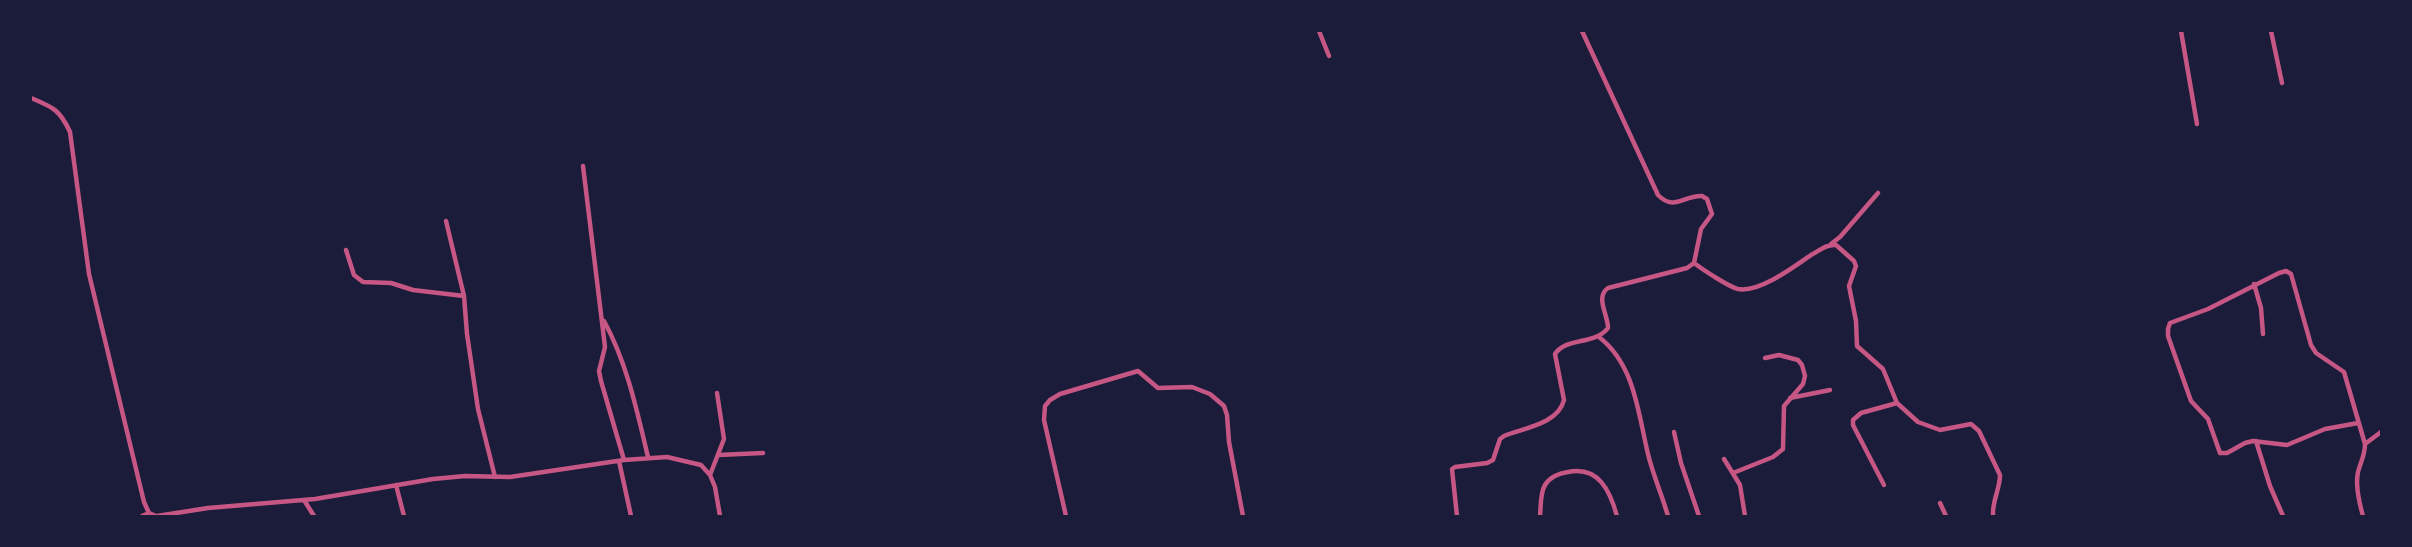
<!DOCTYPE html>
<style>
body{margin:0}
#map{position:relative;width:2412px;height:547px;overflow:hidden;background:#1b1b3a;font-family:Mulish,sans-serif}
canvas{display:block}
.frame{position:absolute;inset:0;border:32px solid #1b1b3a;pointer-events:none}
</style>
<div id="map">
<canvas width="2412" height="547"></canvas>
<div class="frame"></div>
</div>
<script>
const c = document.querySelector('canvas').getContext('2d');
c.lineJoin = 'round';
function trace(path, color, width, dash) {
  c.strokeStyle = color;
  c.lineWidth = width;
  c.lineCap = dash ? 'butt' : 'round';
  c.setLineDash(dash || []);
  c.stroke(path);
}
trace(new Path2D(`
 M1319,31L1329,56
 M2181,31L2197,124
 M2271,31L2282,83
 M31,98C53,107 60,110 70,132L89,274L144,502L149,513L156,516
 M583,166L605,347L599,371L601,381L624,460
 M446,221L464,296L467,334L478,409L495,477
 M1831,244L1840,237L1878,193
 M346,250L354,275L363,282L391,283L413,290L464,296
 M1694,263C1702,269 1729,287 1738,289C1759,293 1794,267 1811,255C1819,251 1826,244 1836,245L1854,261L1856,266L1849,286L1856,321L1857,346L1883,369L1897,403L1918,422L1940,430L1971,424L1979,431L2000,475C2000,489 1992,501 1993,516
 M2254,284L2261,308L2263,334
 M604,321C627,363 637,411 648,457
 M1599,337C1635,365 1638,413 1648,454C1653,475 1662,495 1668,516
 M1790,398L1830,390
 M2358,423L2325,429L2287,445L2253,441L2245,443L2227,453H2220L2208,419L2191,401L2168,336V329L2170,323L2208,309L2279,273L2286,271L2291,274L2311,345L2316,353L2344,372L2365,444C2365,455 2361,461 2358,472C2355,486 2359,502 2363,516
 M1674,432L1681,463L1699,516
 M2256,441L2270,486L2283,516
 M2365,444L2381,432
 M718,455L763,453
 M1724,459L1740,485L1745,516
 M619,461L631,516
 M1733,473L1773,457L1783,449L1784,406L1803,384L1805,376L1802,365L1798,360L1779,355L1765,358
 M710,475L724,439L717,393
 M396,485L404,516
 M1884,485L1853,425V420L1861,413L1897,403
 M304,500L314,516
 M1940,503L1946,516
 M142,516L149,513
 M157,516L208,508L315,499L433,479L465,476L510,477L624,460L667,457L701,465L710,475L715,487L720,516
 M1066,516L1044,420L1045,406L1050,400L1060,394L1138,371L1158,388L1192,387L1210,394L1224,406L1227,415L1229,442L1243,516
 M1457,516L1452,469L1455,467L1487,463L1493,460L1500,439L1504,436C1524,428 1558,424 1564,400L1555,354C1566,337 1595,345 1608,328C1608,315 1595,297 1608,288L1687,268L1694,263L1701,229L1712,214L1707,199L1702,196C1683,195 1675,212 1658,195L1582,31
 M1540,516C1541,506 1540,493 1545,485C1550,477 1560,473 1568,472C1599,466 1610,491 1617,516`), '#c65784', 4.5);
</script>
